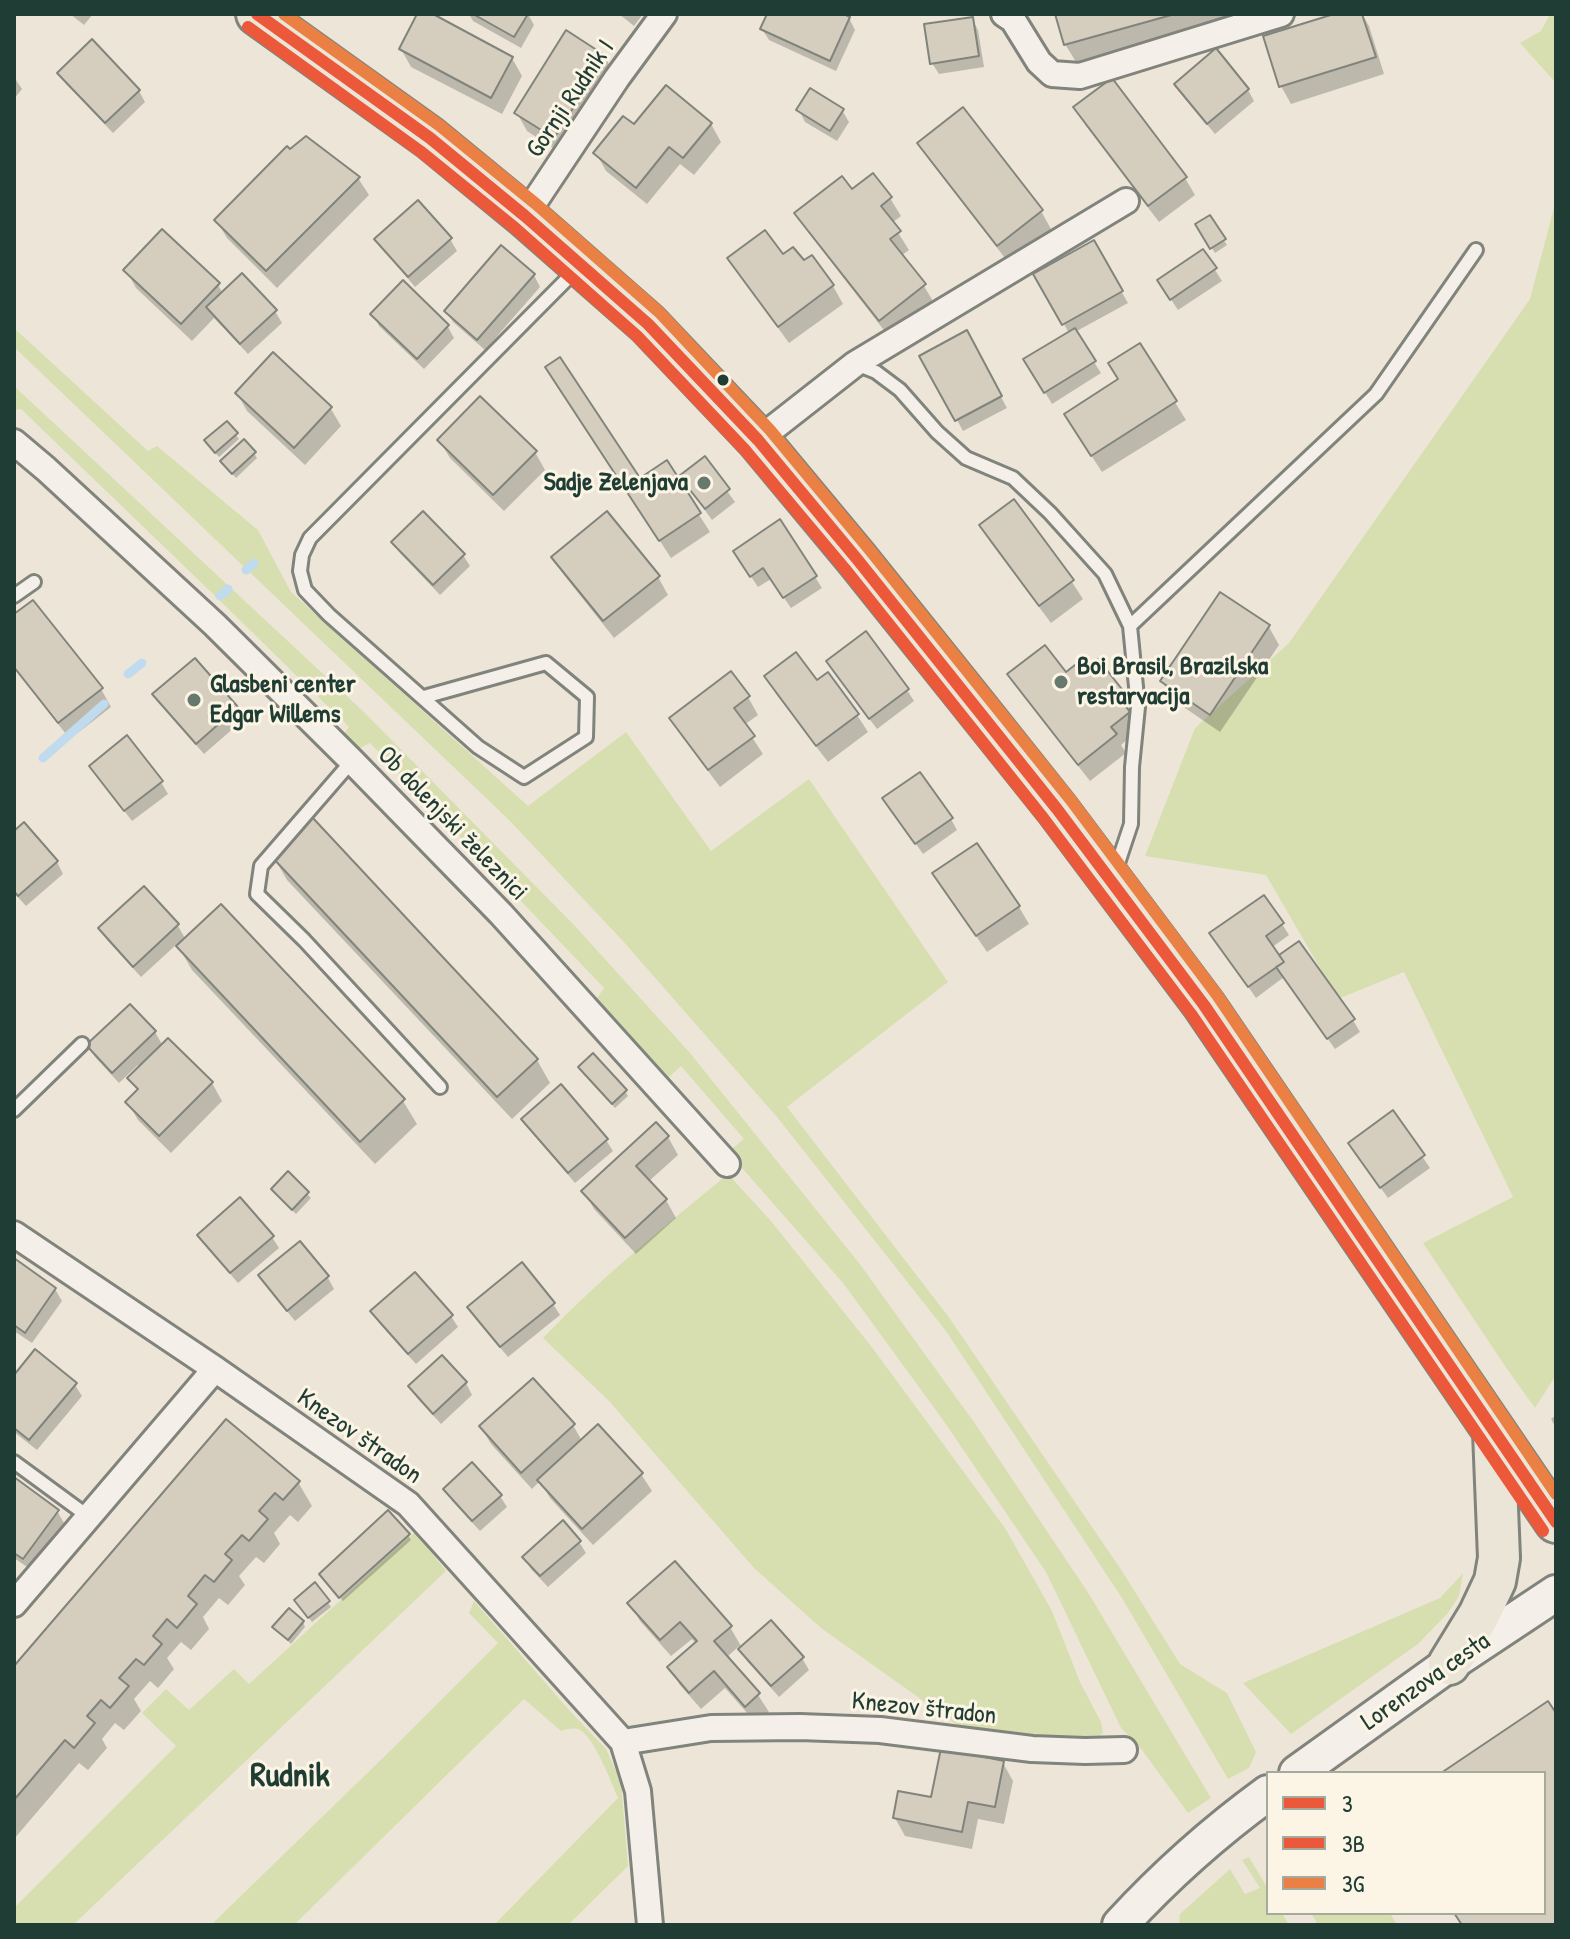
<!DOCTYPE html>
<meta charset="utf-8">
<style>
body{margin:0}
#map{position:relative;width:1570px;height:1939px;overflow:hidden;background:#ede6d8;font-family:"Patrick Hand",sans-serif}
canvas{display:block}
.frame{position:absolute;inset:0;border:16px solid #1f3d34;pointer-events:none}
.legend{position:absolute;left:1266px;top:1771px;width:280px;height:144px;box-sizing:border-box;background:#fcf5e5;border:2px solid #a4ab9e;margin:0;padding:10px 14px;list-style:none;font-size:24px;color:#1f3d34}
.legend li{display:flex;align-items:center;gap:16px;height:40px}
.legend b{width:40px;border:2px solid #a4ab9e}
</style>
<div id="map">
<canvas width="1570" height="1939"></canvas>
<div class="frame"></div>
<ul class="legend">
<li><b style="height:10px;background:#ec593a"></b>3</li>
<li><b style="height:10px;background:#ec593a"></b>3B</li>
<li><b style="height:10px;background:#ea8044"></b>3G</li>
</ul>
</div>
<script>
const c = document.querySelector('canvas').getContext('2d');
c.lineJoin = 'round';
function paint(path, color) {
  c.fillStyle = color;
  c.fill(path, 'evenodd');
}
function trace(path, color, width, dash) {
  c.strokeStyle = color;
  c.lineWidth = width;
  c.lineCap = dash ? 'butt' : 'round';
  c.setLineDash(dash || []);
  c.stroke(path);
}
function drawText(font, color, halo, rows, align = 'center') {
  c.font = font + ' "Patrick Hand",sans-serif';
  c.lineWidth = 6;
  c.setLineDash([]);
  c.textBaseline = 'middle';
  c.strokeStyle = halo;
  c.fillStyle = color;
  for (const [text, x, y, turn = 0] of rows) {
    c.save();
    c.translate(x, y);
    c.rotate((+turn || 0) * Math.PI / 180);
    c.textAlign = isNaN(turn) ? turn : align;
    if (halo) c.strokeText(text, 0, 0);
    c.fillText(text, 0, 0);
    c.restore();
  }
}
paint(new Path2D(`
 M1550,14H1556V83L1520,43L1541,31Z
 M1556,200V1375L1535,1408L1507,1369L1423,1243L1513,1197L1404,972L1338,999L1266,875L1145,856L1195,728L1289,643L1530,299Z
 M14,328L148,451L157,446L258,530L291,592L528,806L626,732L711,851L809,779L948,982L787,1107L948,1316L1122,1571L1180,1664L1227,1693L1256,1752L1249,1768L1228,1779L1122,1598L946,1331L777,1117L622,940L509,820L14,347Z
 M14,386L364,712L574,925L690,1053L859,1263L976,1425L1089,1594L1211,1798L1188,1813L1139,1746L1121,1728L1046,1572L943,1420L843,1283L728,1152L744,1139L681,1066L667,1079L595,1001L604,988L370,743L356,750L343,735L349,727L211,592L21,409L14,410Z
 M728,1174L771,1221L871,1346L1005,1528L1052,1611L1080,1682L1101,1722L1103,1732L1098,1739H1045L967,1732L821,1628L754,1568L609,1401L543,1338C600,1278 664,1227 728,1174Z
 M415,1532L446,1571L73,1925H14V1908L176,1746L142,1713L166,1689L189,1710L234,1669L249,1684Z
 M1463,1573L1459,1596L1448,1613L1418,1644L1291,1734L1243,1683L1440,1598Z
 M474,1601L569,1710L606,1749L621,1782L628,1866L568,1925H494L618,1798C611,1782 595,1739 580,1730C574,1727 567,1729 561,1731L524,1699L294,1925H211L391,1750L498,1643L469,1613Z
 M1249,1857L1268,1889V1913H1282L1289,1925H1179L1180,1914L1230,1869L1245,1894L1260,1888L1242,1860Z
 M1311,1913H1390L1397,1925H1318Z`), '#d7dfb0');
paint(new Path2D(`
 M70,14H93L84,25Z
 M419,14H428L512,58L522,76L502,114L411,67L401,49Z
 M469,14H528L534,25L521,48L473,21Z
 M619,14H643L634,26Z
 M769,14H840L849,18L855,30L836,71L769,40L762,29Z
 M1057,14H1249L1076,62L1065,44Z
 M1341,14H1362L1369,26L1384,74L1291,104L1281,86Z
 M972,19L978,30L984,67L939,74L932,63Z
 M605,57L615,75L564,155L527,131L517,113Z
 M59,73L139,91L145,102L113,133L66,84Z
 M14,77L22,89L14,99Z
 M1176,84L1248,90L1254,101L1215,134L1183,96Z
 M1075,108L1185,178L1195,195L1159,222L1086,126Z
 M799,110H842L849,122L837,141L805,122Z
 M963,110L1041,211L1051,229L1008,262L930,161L920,143Z
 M711,124L721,142L694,175L680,164L647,204L606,171L596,153L634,127Z
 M358,178L369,195L277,288L227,238L216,220Z
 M852,192L890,198L901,216L892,223L909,250L901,256L924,286L934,303L890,338L807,231L797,213Z
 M1209,218L1227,245L1215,253L1197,225Z
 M377,239H450L457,251L415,287L384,250Z
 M1093,242L1128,303L1075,332L1101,373L1052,404L1026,360L1069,333L1036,275Z
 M1203,251L1222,281L1178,310L1166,292Z
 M783,257L803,263L833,286L843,304L789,343L740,276L730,259Z
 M126,270L218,285L223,294L275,311L282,323L248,354L214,318L192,341L136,288Z
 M534,275L540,287L485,350L453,322L446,311Z
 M403,283L448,327L454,338L424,369L379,326L373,314Z
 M966,333L1007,408L963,431L922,356Z
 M1140,346L1186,420L1102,472L1076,432L1120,380Z
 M273,355L331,409L341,426L305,465L247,411L237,393Z
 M558,385L639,481L666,463L710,532L671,558Z
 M227,423L239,439L219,457L209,446Z
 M439,440L535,452L545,470L504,511L450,458Z
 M254,453L257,458L236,478L222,462Z
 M704,459L735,502L712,520L681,477Z
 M1013,502L1072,582L1083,599L1051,623L991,543L981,526Z
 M780,522L822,588L791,608L771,579L758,587L742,563Z
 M393,542L463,555L470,566L440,595L400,553Z
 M553,558L658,577L668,595L614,638L564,575Z
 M14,617L101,689L111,707L70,739L14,669Z
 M1269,627L1279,645L1220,732L1172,699L1162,681Z
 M835,673L907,690L914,701L877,729Z
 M1010,675H1065L1128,699L1138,717V731L1121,745L1126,753L1090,781L1020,692Z
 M766,676L817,683L857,715L868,732L828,762L776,694Z
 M155,695L236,708L243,720L204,754L162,706Z
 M748,697L758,715L744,725L763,754L720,787L682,736L672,718Z
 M98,777L161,782L168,794L132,821Z
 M892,810L951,819L957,830L923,854Z
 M24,825L57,862L63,874L26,906L14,893V833Z
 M273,856L537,1060L550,1083L512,1119L287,880Z
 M144,888L178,926L186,940L403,1101L417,1124L375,1164L192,970L177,944L141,977L107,940L100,928Z
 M945,891L1019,907L1029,924L987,952Z
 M1282,924L1289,935L1271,948L1278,957L1353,1020L1360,1032L1335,1049L1284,977L1256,998L1219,945Z
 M155,1032L163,1046L168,1041L212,1083L222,1101L171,1153L138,1120L128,1103L138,1092L130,1079L141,1068L138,1065L119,1083L95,1057L88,1046Z
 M583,1072L625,1091L628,1096L615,1108Z
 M1393,1113L1430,1168L1388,1198L1357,1155Z
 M523,1119L606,1140L613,1151L575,1183L530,1130Z
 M668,1137L678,1155L648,1182L666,1200L676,1218L636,1254L594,1209L584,1191Z
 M288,1174L311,1198L296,1214L276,1194Z
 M200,1235L272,1237L279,1248L238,1283L206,1246Z
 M300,1243L328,1278L334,1289L295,1321L267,1287L260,1276Z
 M14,1260L55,1289L62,1301L32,1343L14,1331Z
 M553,1304L560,1315L508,1357L476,1319L470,1307Z
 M373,1312L451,1316L458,1327L416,1364L379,1323Z
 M442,1358L466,1383L472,1395L441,1424L417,1398L410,1387Z
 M14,1378L75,1385L82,1396L37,1450L14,1432Z
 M1556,1415V1428L1551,1419Z
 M226,1421L298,1482L312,1506L298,1522L290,1515L274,1533L280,1544L264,1563L256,1557L239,1576L245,1585L228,1605L219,1598L203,1617L209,1629L191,1650L181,1642L167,1658L174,1669L158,1688L150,1681L134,1699L141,1711L124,1730L115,1723L102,1739L107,1748L88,1770L79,1763L14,1839V1669Z
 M573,1425L582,1441L641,1474L652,1491L593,1545L550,1498L540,1481L532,1489L491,1444L481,1427Z
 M14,1479L57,1511L64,1523L30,1569L14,1558Z
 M446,1489L500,1496L507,1507L480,1531L452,1501Z
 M408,1535L411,1540L343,1601L324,1579Z
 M579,1542L586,1553L548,1587L531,1569L524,1557Z
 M315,1585L331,1607L312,1622L299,1605Z
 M630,1603L730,1627L742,1648L802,1658L809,1670L779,1697L747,1661L739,1646L726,1658L758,1695L769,1712L756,1723L725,1688L701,1709L680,1685L670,1668L696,1644L692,1639L671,1656L640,1621Z
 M303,1622L305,1627L291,1644L278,1632L275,1627Z
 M1003,1763L1013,1781L1004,1824L978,1819L972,1849L905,1836L895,1818Z`), '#0003');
trace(new Path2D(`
 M246,570L254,563
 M220,596L228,589
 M128,674L142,663
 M43,758L104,704`), '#c0daee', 9);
const building = new Path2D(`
 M417,14H433L513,57L491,98L399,49Z
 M473,14H528L514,37Z
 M767,14H844L850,17L830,61L760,29Z
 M1055,14H1175L1064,45Z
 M1334,14H1362L1376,57L1279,87L1263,36Z
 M973,17L979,56L930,64L924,24Z
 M566,30L606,56L554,138L514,113Z
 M92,39L140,90L105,123L57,73Z
 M1216,48L1249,89L1207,124L1174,84Z
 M1112,78L1187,177L1148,206L1073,107Z
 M666,85L712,123L683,158L669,147L636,188L593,153L623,116L634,124Z
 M810,88L844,109L830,131L796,110Z
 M963,107L1043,210L997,246L917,143Z
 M306,136L360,177L266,271L214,220L287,146L290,149Z
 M873,173L892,197L881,206L901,231L890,239L926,284L879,321L794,213L842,176L852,189Z
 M418,200L452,238L408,277L374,239Z
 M1210,215L1226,239L1210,249L1195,224Z
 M162,229L220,283L181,324L123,270Z
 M765,230L783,254L793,247L804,260L812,255L834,285L778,327L727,258Z
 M1094,240L1123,291L1062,325L1033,274Z
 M501,245L535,274L477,340L444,311Z
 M1203,249L1217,268L1170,300L1157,280Z
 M242,273L277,310L240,344L206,307Z
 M403,280L449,325L417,359L370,314Z
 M1075,328L1096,361L1044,393L1023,359Z
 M967,330L1002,396L955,421L919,356Z
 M1140,343L1177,401L1091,456L1064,414L1118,379L1108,363Z
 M273,352L332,407L294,448L235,393Z
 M560,357L640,478L667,460L701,513L659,541L545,367Z
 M480,396L537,451L493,495L437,440Z
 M227,421L238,433L215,453L204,440Z
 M244,439L256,452L232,474L220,461Z
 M705,456L730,489L705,509L679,476Z
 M1014,499L1074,580L1039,606L979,525Z
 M423,511L465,554L433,585L391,542Z
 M607,511L660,576L603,621L551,557Z
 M780,519L817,576L783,598L763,568L750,577L733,551Z
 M1220,592L1270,625L1210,715L1160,681Z
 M33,600L103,688L58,723L14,667V614Z
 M866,631L909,689L869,719L826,661Z
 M1045,645L1066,672L1084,658L1090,665L1098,659L1129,698L1123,703L1130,712L1111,727L1117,734L1078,765L1007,674Z
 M796,652L817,680L828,672L859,714L816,746L764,676Z
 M195,658L238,707L196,744L152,694Z
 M731,671L750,696L734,708L755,736L708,770L669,718Z
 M127,735L163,781L124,811L89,766Z
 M920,772L953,818L915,844L882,798Z
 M312,817L538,1059L497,1097L271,856Z
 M24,822L58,861L18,896L14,891V831Z
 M977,843L1020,906L976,936L932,873Z
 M144,886L179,924L133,967L98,928Z
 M1264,895L1284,923L1266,936L1284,962L1248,987L1209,933Z
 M221,904L405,1099L360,1142L176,946Z
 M1299,941L1355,1019L1327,1039L1276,967L1284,962L1279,955Z
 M130,1004L156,1031L112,1073L86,1045Z
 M168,1038L213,1082L159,1136L125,1102L138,1089L127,1078Z
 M593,1053L627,1090L612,1104L578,1067Z
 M561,1084L608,1139L568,1173L521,1119Z
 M1393,1110L1425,1155L1380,1188L1348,1143Z
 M656,1122L669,1136L636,1166L667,1199L625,1238L581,1191Z
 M288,1171L309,1192L292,1210L271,1189Z
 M240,1197L274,1236L230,1273L197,1235Z
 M300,1241L329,1276L287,1311L258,1275Z
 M14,1258L56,1288L25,1333L14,1325Z
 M522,1262L555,1303L500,1347L467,1307Z
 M415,1272L453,1315L408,1354L370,1311Z
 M35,1349L77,1383L29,1440L14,1428V1375Z
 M442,1355L467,1382L433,1414L408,1386Z
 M533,1378L575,1424L521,1473L479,1426Z
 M226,1419L300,1481L283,1500L275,1493L259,1511L268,1519L249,1541L242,1535L225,1554L232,1560L214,1582L205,1575L188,1596L197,1604L177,1628L167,1619L153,1636L162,1644L144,1665L136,1659L119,1678L129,1686L110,1708L101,1700L87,1716L95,1723L74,1748L65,1740L14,1800V1666Z
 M598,1424L643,1473L582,1529L537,1480Z
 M472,1462L502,1495L472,1521L443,1489Z
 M14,1477L59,1510L23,1559L14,1553Z
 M388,1510L410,1534L339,1598L319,1574Z
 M563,1520L581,1541L540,1576L522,1557Z
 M675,1561L732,1626L714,1641L760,1693L745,1707L714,1671L689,1693L667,1667L697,1641L680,1622L660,1640L627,1603Z
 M315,1582L330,1601L308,1618L294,1600Z
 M289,1608L304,1621L288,1640L272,1627Z
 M771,1620L804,1657L771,1686L738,1649Z
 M1548,1701L1556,1713V1925H1462L1454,1913H1544V1773H1441Z
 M941,1748L1004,1761L995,1807L968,1802L962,1832L893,1818L898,1791L931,1797Z`);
paint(building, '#d5cebf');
trace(building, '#81847c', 2);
const lane = new Path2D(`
 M856,364L876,372L900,390L937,432L966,458L1013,478L1050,513L1105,574L1130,626L1138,707L1132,767L1131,824L1115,872
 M14,596L34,582
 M1130,626L1376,394L1476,250
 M424,697L546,663L587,697L586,737L524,777L478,747L329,615L305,590L300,571L302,555L310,538L577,269
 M352,761L261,866L257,894L304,940L440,1087
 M14,1110L82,1044
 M14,1462L89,1517`);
const street = new Path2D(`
 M1004,14L1013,20L1039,62L1052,74L1080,76L1281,14
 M525,216L617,78L664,14
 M758,440L855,364L1126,201
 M14,442L46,469L215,625L352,761L501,914L727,1164
 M14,1234L215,1369L408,1504L623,1742L711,1728L800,1727L880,1730L1032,1749L1085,1751L1124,1750
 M14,1604L215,1369
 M623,1742L638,1791L650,1925`);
const secondary = new Path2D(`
 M1297,1773L1449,1664L1556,1593
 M1120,1925C1166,1875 1213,1833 1268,1793`);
const primary = new Path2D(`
 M257,14L430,138L525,216L648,324L758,440L857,559L974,705L1057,809L1204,1005L1556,1522
 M1449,1664L1479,1615L1495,1581L1499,1558L1494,1432`);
trace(lane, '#81847c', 18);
trace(street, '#81847c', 30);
trace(secondary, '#81847c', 40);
trace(primary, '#81847c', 46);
trace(lane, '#f4f0e9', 12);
trace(street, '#f4f0e9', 24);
trace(secondary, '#f4f0e9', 34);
trace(primary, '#eae5d7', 40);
trace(new Path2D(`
 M257,14L430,138L525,216L648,324L758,440L857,559L1057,809L1204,1005L1556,1522`), '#ec593a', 12);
trace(new Path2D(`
 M248,27L420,151L515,228L637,336L746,451L845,569L1044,819L1191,1014L1543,1531`), '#ec593a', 12);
trace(new Path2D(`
 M284,14L439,125L536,204L659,312L770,430L869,549L1070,799L1217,995L1556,1494`), '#ea8044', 12);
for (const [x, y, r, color] of [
 [723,380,7,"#1f3d34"],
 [704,483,8,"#67786d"],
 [1061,682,8,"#67786d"],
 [194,700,8,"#67786d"]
]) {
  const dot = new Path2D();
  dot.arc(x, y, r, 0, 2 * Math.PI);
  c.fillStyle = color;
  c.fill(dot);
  trace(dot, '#fcf5e5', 3);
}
drawText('26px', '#1f3d34', '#fcf5e5', [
 ["Gornji Rudnik I",571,99,-56],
 ["Ob dolenjski železnici",452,824,46],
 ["Knezov štradon",359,1437,35],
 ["Lorenzova cesta",1426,1682,-35],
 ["Knezov štradon",924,1709,6]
]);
drawText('bold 26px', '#1f3d34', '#fcf5e5', [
 ["Sadje Zelenjava",688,483,"right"],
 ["Boi Brasil, Brazilska",1077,667],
 ["restarvacija",1077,697],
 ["Glasbeni center",210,685],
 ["Edgar Willems",210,715]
], 'left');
drawText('bold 34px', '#1f3d34', '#fcf5e5', [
 ["Rudnik",290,1777]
]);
</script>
